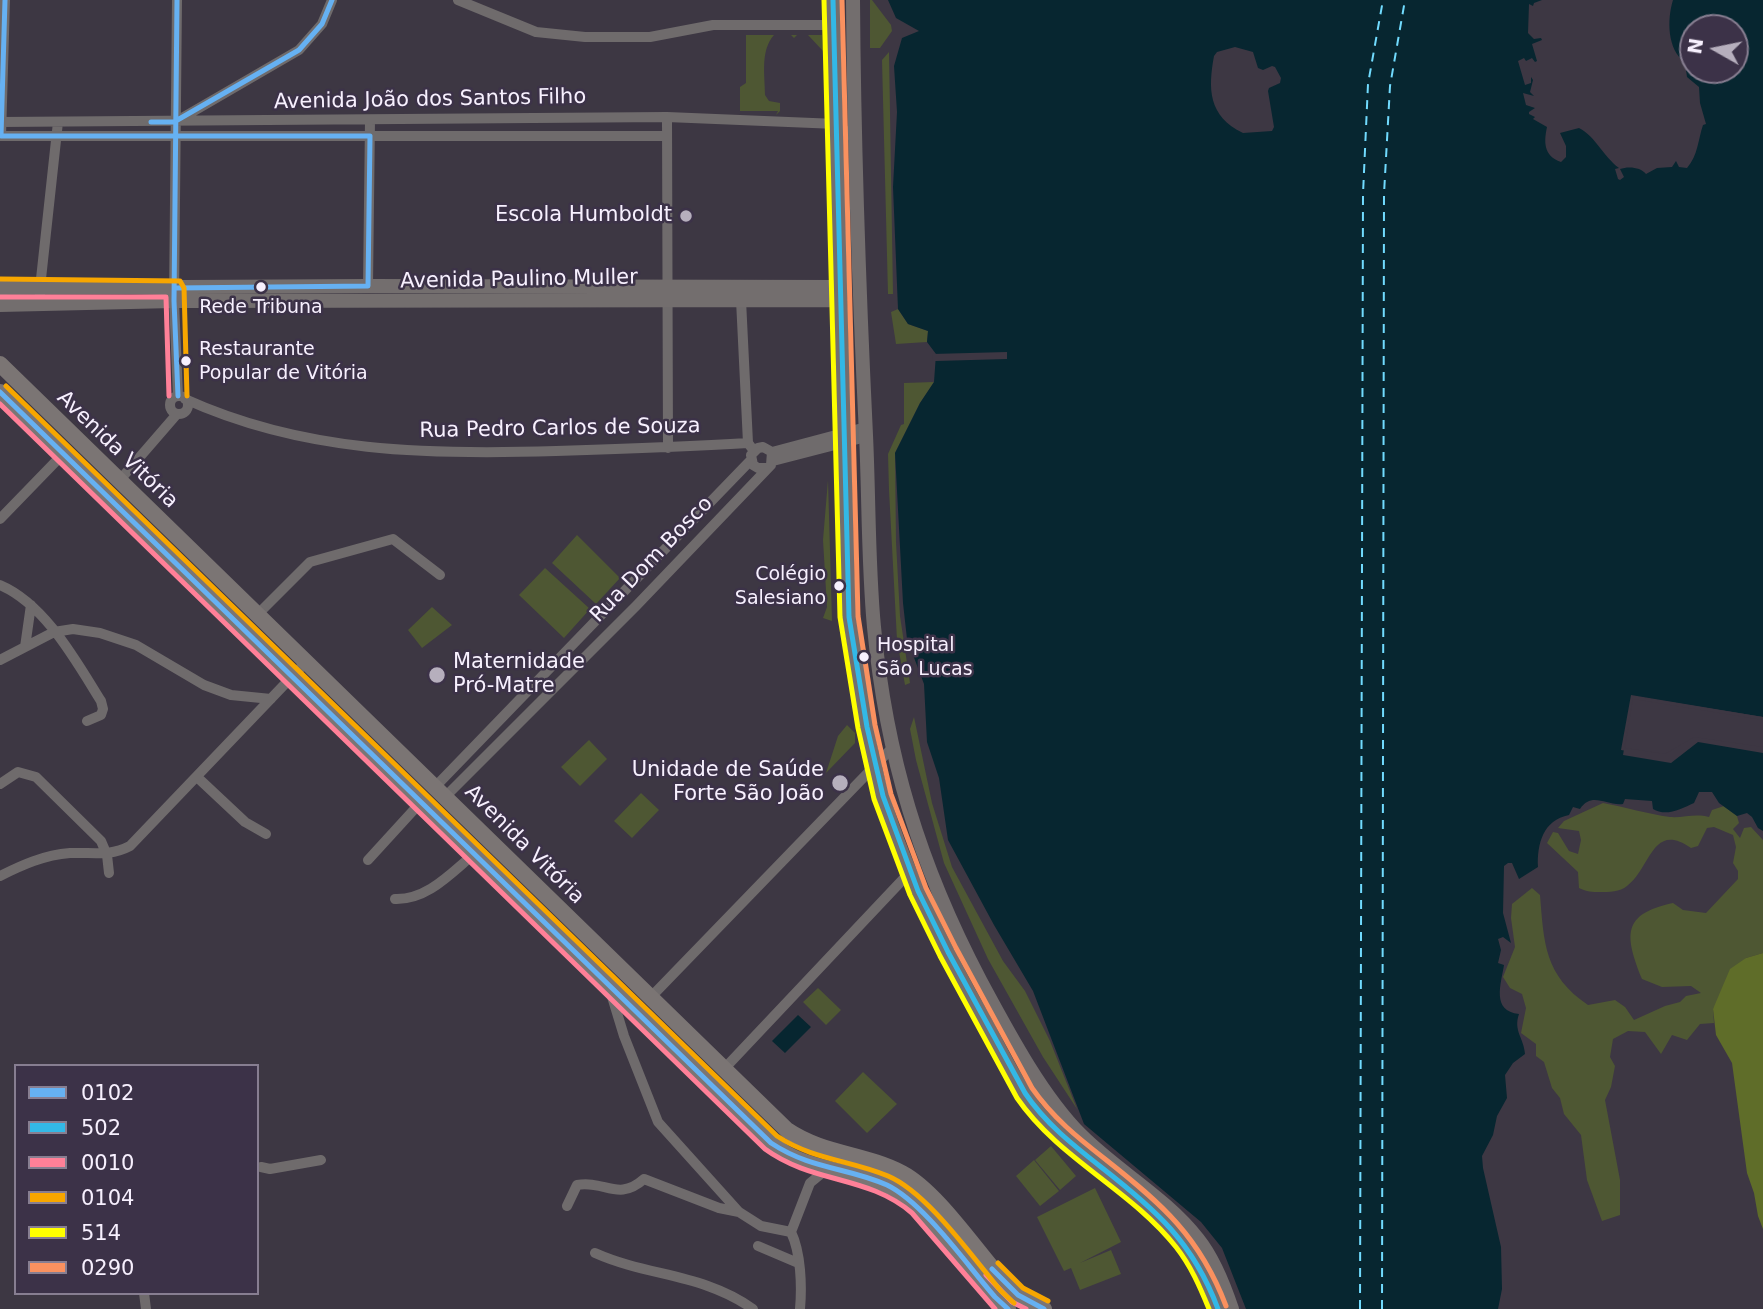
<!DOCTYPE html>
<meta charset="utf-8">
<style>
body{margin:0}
#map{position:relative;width:1763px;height:1309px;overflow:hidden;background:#3d3743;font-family:"DejaVu Sans",sans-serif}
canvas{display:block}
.legend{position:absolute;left:14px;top:1064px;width:245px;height:231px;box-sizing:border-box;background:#3c3248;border:2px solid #877e91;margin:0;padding:9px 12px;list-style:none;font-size:21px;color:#f7f0fe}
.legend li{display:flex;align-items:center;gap:14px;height:35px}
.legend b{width:35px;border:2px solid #877e91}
.north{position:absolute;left:1679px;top:14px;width:70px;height:70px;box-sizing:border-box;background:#3c3248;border:2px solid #877e91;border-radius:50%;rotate:279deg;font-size:19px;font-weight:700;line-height:28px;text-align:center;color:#f7f0fe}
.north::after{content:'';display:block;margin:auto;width:24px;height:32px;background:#b6afbd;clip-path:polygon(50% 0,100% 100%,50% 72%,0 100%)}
</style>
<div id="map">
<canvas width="1763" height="1309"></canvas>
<ul class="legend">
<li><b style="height:9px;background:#66b1f2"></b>0102</li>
<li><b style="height:9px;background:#33b8e6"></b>502</li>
<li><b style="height:9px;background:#ff8098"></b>0010</li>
<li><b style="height:9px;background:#f7a600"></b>0104</li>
<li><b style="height:9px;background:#ff0"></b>514</li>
<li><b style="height:9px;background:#fa915f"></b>0290</li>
</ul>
<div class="north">N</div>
</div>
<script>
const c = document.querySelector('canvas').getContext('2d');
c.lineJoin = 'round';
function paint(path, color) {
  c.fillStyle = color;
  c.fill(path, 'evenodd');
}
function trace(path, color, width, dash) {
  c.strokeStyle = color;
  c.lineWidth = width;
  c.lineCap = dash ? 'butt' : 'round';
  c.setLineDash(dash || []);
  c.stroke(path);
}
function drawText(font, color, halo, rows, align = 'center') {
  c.font = font + ' "DejaVu Sans",sans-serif';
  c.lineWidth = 5;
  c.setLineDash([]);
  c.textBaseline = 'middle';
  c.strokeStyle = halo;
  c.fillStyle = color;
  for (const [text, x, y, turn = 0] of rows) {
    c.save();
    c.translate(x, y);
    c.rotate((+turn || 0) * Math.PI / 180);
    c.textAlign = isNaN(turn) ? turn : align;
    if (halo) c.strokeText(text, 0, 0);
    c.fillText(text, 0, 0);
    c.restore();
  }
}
paint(new Path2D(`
 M870,0H872L891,25L892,31L880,48H870Z
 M746,35H822L823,47L827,43L823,51L808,35H797L794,38L791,35H774C760,51 765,75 765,95L769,101L780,103V111L776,115L778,111H740V87L746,83Z
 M889,52L893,294H888L882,60Z
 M898,309L908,324L928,331L927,342L896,344L891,312Z
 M934,382L920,403L895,453L896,542L900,616L910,683L905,685L897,640L889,490L888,454L901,425L904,424V383Z
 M828,480L832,621L823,618L827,607L823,540Z
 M577,535L620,578L596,604L552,563Z
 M545,568L590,609L564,638L519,595Z
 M432,607L452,625L422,648L408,630Z
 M914,717L932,803L952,867L1003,961L1025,991L1050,1041L1077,1109L1043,1057L988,959L944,863L916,760L910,729Z
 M847,725L855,733V743L826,773L838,736Z
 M589,740L607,759L580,786L561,767Z
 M641,793L659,810L632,838L614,821Z
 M1603,803C1626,807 1647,814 1670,817C1684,818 1695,813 1709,817L1712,810L1724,806L1737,816L1739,823L1733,829L1740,838L1744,828L1751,827L1763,840V953L1746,958L1713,1009L1714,1023L1700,1024L1687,1040L1672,1035L1661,1054L1645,1032L1628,1031L1613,1039L1610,1057L1615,1066L1611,1087L1605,1100L1620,1180V1215L1602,1221L1587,1180L1581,1135L1564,1114L1560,1098L1552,1088L1544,1062L1536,1056V1044L1521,1033L1526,1008L1522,994L1510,988L1503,977L1515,947L1511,918L1512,904L1532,888L1540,895C1544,943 1544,975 1588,1005L1615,1000L1625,1007L1634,1020L1665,1006L1680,1002L1686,996L1701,993L1691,986L1662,987L1642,979C1625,936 1621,914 1673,903L1683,910L1706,913L1738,879V871L1733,863L1736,847L1733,835L1714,827L1707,828L1698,846L1691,848C1652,821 1651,868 1627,886C1620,892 1609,892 1600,892C1592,892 1587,892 1579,888L1578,872L1547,843L1553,832L1558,833L1569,851L1578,854L1581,840L1579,831L1558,828L1564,821Z
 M818,988L841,1010L826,1025L803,1002Z
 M863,1072L897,1104L867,1133L835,1101Z
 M1051,1146L1076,1176L1060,1190L1035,1160Z
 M1034,1160L1059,1191L1040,1206L1016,1176Z
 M1095,1188L1121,1242L1080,1263L1111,1250L1121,1274L1080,1290L1071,1268L1064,1271L1037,1217Z`), '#4e5733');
paint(new Path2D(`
 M1763,953V1229L1758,1216L1754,1193L1747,1173L1732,1063L1716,1035L1713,1009L1730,969L1746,958Z`), '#5f6d29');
paint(new Path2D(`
 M888,0H1542L1534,3L1533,6L1529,4L1528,33L1534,39L1541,38L1542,40L1532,44L1537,61L1535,62L1532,58L1526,61L1524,58L1518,61L1525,85L1531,83V77L1533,80L1530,92L1534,96L1523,93L1526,105L1535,108L1529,112V114L1535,117L1533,119L1547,127C1544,141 1543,156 1561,162L1566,157V146L1560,133L1579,128C1596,137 1603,156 1619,168L1615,169L1618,179L1620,180L1624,177L1620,169C1628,166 1641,167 1646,174L1657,168L1672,167L1676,161L1679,167L1687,168C1698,155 1698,140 1703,125L1706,124L1700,103L1699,87L1687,77L1685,62C1667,50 1667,19 1673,0H1763V717L1631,695L1621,750L1666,758L1693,740L1763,751V831L1758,828L1752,817L1747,813L1737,816L1719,803L1712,792H1699L1694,803C1681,809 1666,817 1653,809L1652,801L1625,799L1623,804C1606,806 1592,791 1580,809L1573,807L1569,815C1543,820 1537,844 1538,867L1519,879L1512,863H1508L1504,866L1503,913L1511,943L1503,937L1498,939L1501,950L1498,963L1504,965C1501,984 1491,1011 1519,1014C1513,1031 1524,1038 1525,1054L1513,1063L1505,1075L1507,1098L1497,1116L1493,1135L1482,1156L1483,1168L1501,1247L1502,1289L1498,1309H1246L1222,1248L1201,1222L1084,1124L1033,991L994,925L948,840L939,778L927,742L924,684L907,639L903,603L895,453L920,403L934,382L936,354L927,342L928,331L908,324L898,309L893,187L897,112L894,66L902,38L919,31L896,18ZM1693,28H1735V70H1693L1691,53H1693ZM1235,47L1253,52L1258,68L1263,70L1272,66L1275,67L1281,78L1280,83L1269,88L1268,91L1274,127L1272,131L1243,133C1208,116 1208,89 1214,56L1217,52Z
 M798,1015L811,1027L785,1053L772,1041Z`), '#072630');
paint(new Path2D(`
 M1007,352V359L936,361H933L932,354Z
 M1633,696L1763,717V720L1633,699L1625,748L1665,754L1694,737L1763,747V753L1698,742L1671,763L1623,755Z`), '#3d3743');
trace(new Path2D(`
 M1360,1309L1363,194L1368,84L1383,0
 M1382,1309L1384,194L1390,86L1405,0`), '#71dbfe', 2, [9, 7]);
trace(new Path2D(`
 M177,0L174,301L178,396
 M458,0L536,32L585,37H650L713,25H833
 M667,117L668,448
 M0,122L667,117L837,124L854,138
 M175,122L299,50L322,24L332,0
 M0,136H667
 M1,136L5,0
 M368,286L370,120
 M741,300L748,443
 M40,304V288L58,122
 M170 405a9 9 0 1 1 18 0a9 9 0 1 1-18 0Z
 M185,399C304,453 428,455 556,451C621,449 684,447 748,443L754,451
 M772,452L866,427
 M773,461L866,437
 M119,481L177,414
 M0,519L63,454
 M0,585C45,604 76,661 101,701L103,709L101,715L87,721
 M257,615L310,562L393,539L440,575
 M25,647L31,605
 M0,660L54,632L73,629L100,633L136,645L204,685L231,695L271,699
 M197,777L245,822L266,834
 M0,784L18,772L36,777L101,841L107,855L109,873
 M435,787L751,460
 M445,797L636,606L771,465L772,452L763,447L758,448L751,455L753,465L758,468H768
 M368,860L421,802
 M0,876C22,865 44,855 70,853C92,852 109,857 130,846L306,662
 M395,899C427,900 450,874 474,854
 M610,990L624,1036L658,1122L739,1212
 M650,998L892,748
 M724,1069L909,873
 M261,1167L270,1169L321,1160
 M567,1206L577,1185C605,1180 618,1202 644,1179L719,1208L739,1212L761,1226L791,1232
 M758,1246L798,1263
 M595,1253C649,1277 702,1273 753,1309
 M144,1293L146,1309
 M800,1309C802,1286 801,1253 791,1232L810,1183L827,1169`), '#6f6b6c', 10);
trace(new Path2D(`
 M833,0L849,617C858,666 863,715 874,763C895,852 936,933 980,1012C997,1042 1012,1076 1032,1104C1048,1125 1069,1142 1090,1158C1146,1203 1196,1237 1218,1309
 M853,0C854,145 859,290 866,435C869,499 868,563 874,627C886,756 920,866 980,980C1007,1030 1041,1095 1081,1135C1118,1172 1165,1197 1198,1239C1214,1259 1224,1285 1232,1309
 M0,288L368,286L840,287
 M0,305L174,301L841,300`), '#736e6e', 14);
trace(new Path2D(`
 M0,364L787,1130C824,1155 864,1153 902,1173C938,1192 978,1254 1007,1285L1018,1295L1044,1309
 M0,392L771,1143C815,1180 880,1165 918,1207L995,1297L1008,1309`), '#7b7574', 16);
trace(new Path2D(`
 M5,0L1,136H370L368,286L175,288
 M177,0L174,301L178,396
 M151,122H174L299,50L322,24L332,0
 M0,392L771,1143C812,1170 847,1167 887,1185C924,1203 967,1265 995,1297L1008,1309
 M992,1269L1018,1295L1044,1309`), '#66b1f2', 5);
trace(new Path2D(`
 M833,0L849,617L867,727L883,796L918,891L948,952L1025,1093C1045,1123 1073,1145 1101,1167C1156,1210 1193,1242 1218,1309`), '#33b8e6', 5);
trace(new Path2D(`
 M0,297H166L169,396
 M0,404L765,1149C813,1184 868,1175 912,1213L995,1309
 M986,1275L1012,1302L1026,1309`), '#ff8098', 5);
trace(new Path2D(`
 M0,279L180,281L184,288L187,396
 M6,386L777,1136C813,1160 850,1160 888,1176C928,1193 972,1257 1001,1291L1014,1303
 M998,1263L1023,1288L1048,1301`), '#f7a600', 5);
trace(new Path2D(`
 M824,0L840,617L858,728L874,799L910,895L940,956L1017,1098C1059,1159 1130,1189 1176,1247C1191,1266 1200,1287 1209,1309`), '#ff0', 5);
trace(new Path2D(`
 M842,0L858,616L875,725L891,794L926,888L956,948L1032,1088C1052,1117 1078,1138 1105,1159C1162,1204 1200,1237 1226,1306`), '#fa915f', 5);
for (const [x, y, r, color] of [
 [686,216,7,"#b6afbd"],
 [261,287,6,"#f7f0fe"],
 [186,361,6,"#f7f0fe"],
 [839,586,6,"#f7f0fe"],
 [864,657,6,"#f7f0fe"],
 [437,675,9,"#b6afbd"],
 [840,783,9,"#b6afbd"]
]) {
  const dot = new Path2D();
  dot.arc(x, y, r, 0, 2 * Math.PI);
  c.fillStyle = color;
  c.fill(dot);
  trace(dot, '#3c3248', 2.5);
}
drawText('19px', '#f7f0fe', '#3c3248', [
 ["Rede Tribuna",261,308,"center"],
 ["Restaurante",199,350],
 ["Popular de Vitória",199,374],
 ["Colégio",826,575,"right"],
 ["Salesiano",826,599,"right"],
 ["Hospital",877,646],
 ["São Lucas",877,670]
], 'left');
drawText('21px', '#f7f0fe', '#3c3248', [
 ["Avenida João dos Santos Filho",430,100,-1],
 ["Avenida Paulino Muller",519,280,-1],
 ["Rua Pedro Carlos de Souza",560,429,-1],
 ["Avenida Vitória",117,450,44],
 ["Rua Dom Bosco",652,560,-46],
 ["Avenida Vitória",524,845,45]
]);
drawText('21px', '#f7f0fe', '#3c3248', [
 ["Escola Humboldt",672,216],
 ["Maternidade",453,663,"left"],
 ["Pró-Matre",453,687,"left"],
 ["Unidade de Saúde",824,771],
 ["Forte São João",824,795]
], 'right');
</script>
